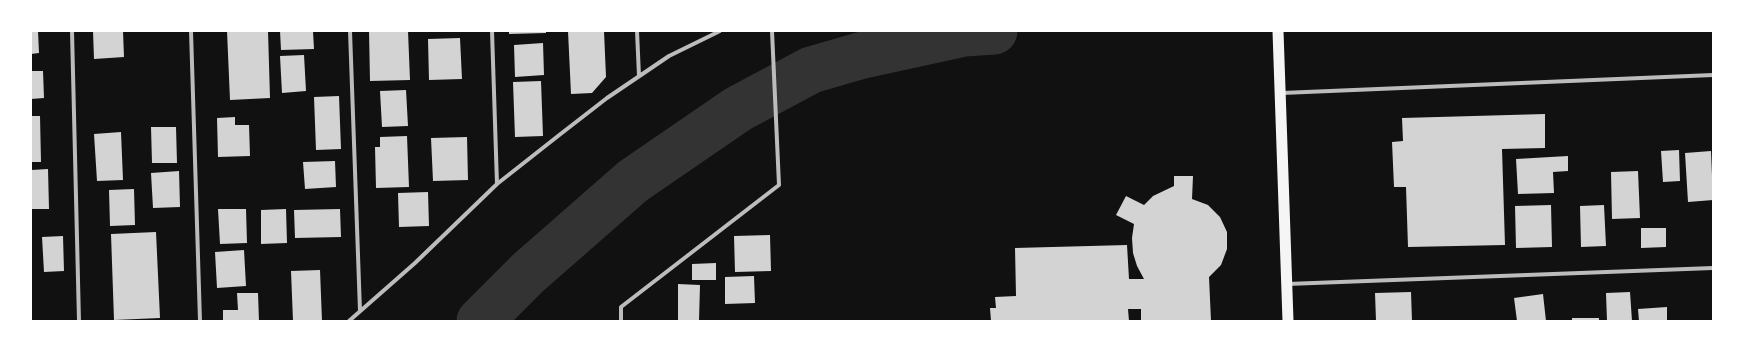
<!DOCTYPE html>
<style>
body{margin:0}
#map{position:relative;width:1744px;height:352px;overflow:hidden;background:#111;font-family:Helvetica,sans-serif}
canvas{display:block}
.frame{position:absolute;inset:0;border:32px solid #fff;pointer-events:none}
</style>
<div id="map">
<canvas width="1744" height="352"></canvas>
<div class="frame"></div>
</div>
<script>
const c = document.querySelector('canvas').getContext('2d');
c.lineJoin = 'round';
function trace(path, color, width, dash) {
  c.strokeStyle = color;
  c.lineWidth = width;
  c.lineCap = dash ? 'butt' : 'round';
  c.setLineDash(dash || []);
  c.stroke(path);
}
function paint(path, color) {
  c.fillStyle = color;
  c.fill(path, 'evenodd');
}
trace(new Path2D(`
 M480,321L528,273L633,181L738,109L811,70L863,55L964,33L994,31`), '#333', 47);
paint(new Path2D(`
 M31,31H38L39,53L31,54Z
 M93,31H123L124,57L94,59Z
 M227,31H268L270,98L230,100Z
 M280,31H313L314,49L281,50Z
 M369,31H408L410,80L370,81Z
 M509,31H546V33L509,34Z
 M568,31H604L606,77L592,93L571,94Z
 M460,38L462,79L429,80L428,39Z
 M543,43L544,75L515,77L514,45Z
 M304,55L306,91L282,93L280,56Z
 M31,71H43L44,98L31,99Z
 M541,81L543,136L515,137L513,82Z
 M406,90L408,126L382,127L380,91Z
 M339,96L341,149L316,150L314,97Z
 M1545,114V148L1502,149L1505,245L1408,247L1406,187H1394L1392,142L1403,141L1402,118Z
 M31,116H40L41,162H31Z
 M235,117V125H249L250,156L218,157L217,118Z
 M151,127H176L177,163H152Z
 M121,132L123,180L97,181L94,134Z
 M407,136L409,187L376,188L375,147H380V137Z
 M467,137L468,180L433,181L431,138Z
 M1679,150L1680,181L1663,182L1661,151Z
 M1711,151L1713,200L1688,202L1685,153Z
 M1568,156V171L1553,172L1554,193L1518,194L1516,159Z
 M335,161L336,187L305,189L303,162Z
 M48,169L49,209H31V170Z
 M179,171L180,207L153,208L151,173Z
 M1638,171L1640,218L1612,219L1611,172Z
 M1174,176H1193L1192,199L1208,205L1220,217L1227,232V249L1221,265L1209,277L1211,321H1141V309H1128L1129,321H991L990,308H996L995,297L1016,296L1015,248L1127,245L1129,279H1144L1137,266L1133,253L1132,238L1134,224L1116,215L1126,196L1144,205L1153,196L1174,186Z
 M134,189L135,225L110,226L109,190Z
 M428,192L429,226L399,227L398,193Z
 M1551,205L1552,247L1516,248L1515,206Z
 M1604,205L1606,246L1581,247L1580,206Z
 M218,209H246L247,243L220,244Z
 M286,209L287,243L261,244V210Z
 M340,209L341,237L295,238L294,210Z
 M1641,228H1666V247L1641,248Z
 M156,232L160,318L114,320L111,234Z
 M770,235L771,271L735,272L734,236Z
 M63,236L64,271L44,272L42,237Z
 M244,250L246,286L217,288L215,252Z
 M716,263V280H692V264Z
 M320,270L322,321H293L291,271Z
 M754,276L755,303L725,304V277Z
 M678,284L700,285L699,321H678Z
 M1411,292L1412,321H1376L1375,293Z
 M1630,292L1632,321H1607L1606,293Z
 M237,293H258L259,321H223V310H238Z
 M1543,294L1546,321H1517L1514,298Z
 M1667,307V321H1639L1638,309Z
 M1572,318H1599V321H1572Z`), '#d3d3d3');
trace(new Path2D(`
 M72,31L79,321
 M191,31L200,321
 M350,31L360,311
 M492,31L497,184
 M637,31L639,76
 M1282,93L1713,75
 M1287,284L1713,268
 M349,321L415,263L497,184L558,136L607,98L669,56L720,31
 M621,321V307L779,185L772,31`), '#bcbcbc', 4);
trace(new Path2D(`
 M1278,31L1288,321`), '#f5f5f5', 11);
</script>
